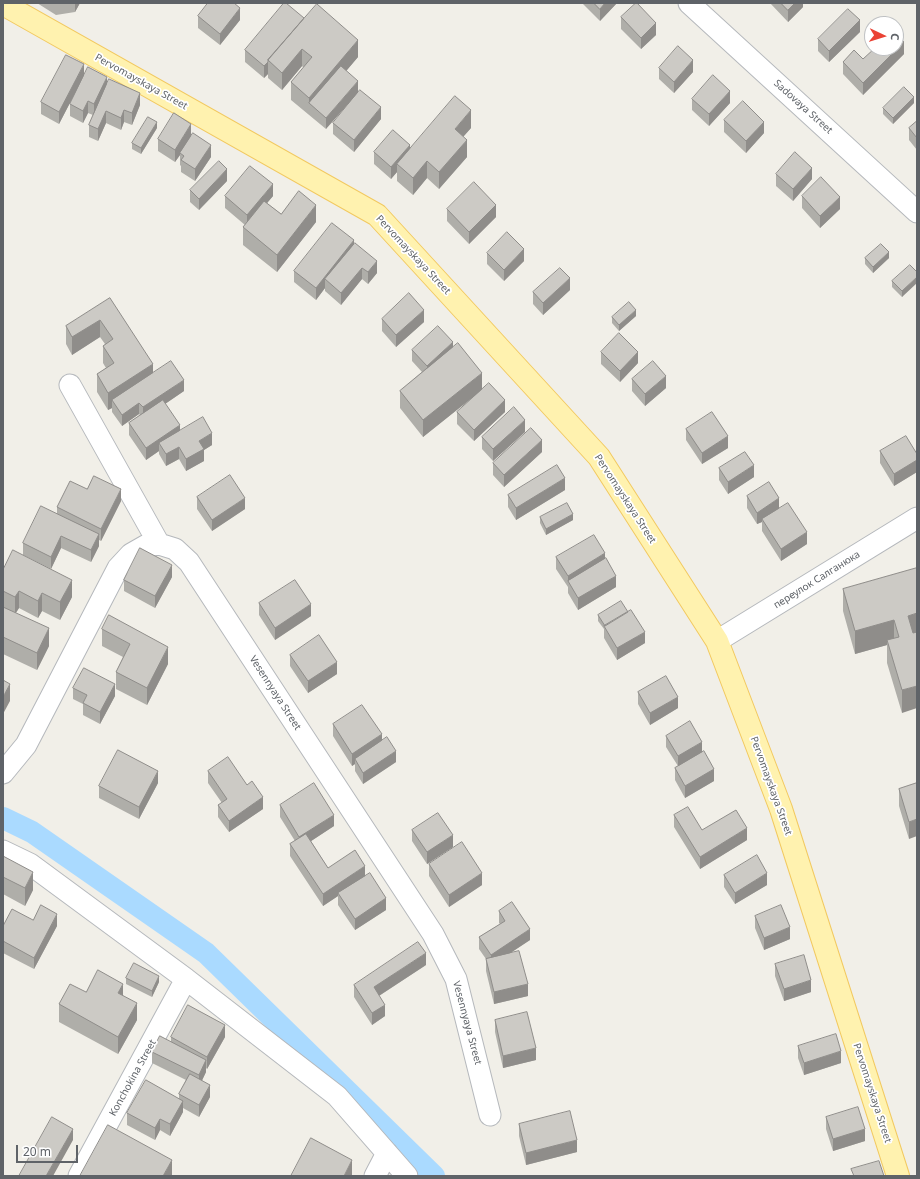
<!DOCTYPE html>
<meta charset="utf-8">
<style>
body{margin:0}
#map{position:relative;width:920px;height:1179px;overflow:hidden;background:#f1efe8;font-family:"Noto Sans",sans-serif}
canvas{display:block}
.frame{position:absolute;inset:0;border:4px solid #5f6368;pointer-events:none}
.north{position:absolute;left:864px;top:16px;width:40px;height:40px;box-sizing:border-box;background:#fff;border:1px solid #bfc1c3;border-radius:50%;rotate:94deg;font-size:11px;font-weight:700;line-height:16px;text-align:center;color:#5f6368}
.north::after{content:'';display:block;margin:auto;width:14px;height:18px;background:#ea4335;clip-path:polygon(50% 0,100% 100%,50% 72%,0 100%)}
.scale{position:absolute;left:16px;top:1145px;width:62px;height:18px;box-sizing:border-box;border:2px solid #5f6368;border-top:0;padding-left:5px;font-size:12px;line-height:14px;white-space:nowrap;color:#5f6368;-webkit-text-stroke:3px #fff;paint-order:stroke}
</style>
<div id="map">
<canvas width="920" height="1179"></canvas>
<div class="frame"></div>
<div class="north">С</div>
<div class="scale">20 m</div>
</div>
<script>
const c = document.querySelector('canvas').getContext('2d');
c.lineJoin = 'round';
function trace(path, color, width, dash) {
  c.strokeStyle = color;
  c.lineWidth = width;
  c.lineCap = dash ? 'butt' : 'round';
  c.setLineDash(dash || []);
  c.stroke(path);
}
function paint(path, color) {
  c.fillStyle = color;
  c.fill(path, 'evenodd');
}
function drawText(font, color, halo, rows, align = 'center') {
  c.font = font + ' "Noto Sans",sans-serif';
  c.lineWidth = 3.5;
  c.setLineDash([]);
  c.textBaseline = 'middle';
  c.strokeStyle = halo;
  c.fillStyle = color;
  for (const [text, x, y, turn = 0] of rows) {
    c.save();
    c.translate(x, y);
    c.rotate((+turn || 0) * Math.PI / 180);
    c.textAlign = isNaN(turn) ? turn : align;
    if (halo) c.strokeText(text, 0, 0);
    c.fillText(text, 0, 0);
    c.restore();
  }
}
trace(new Path2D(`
 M3,818L32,832L206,953L434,1176`), '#aadaff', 22);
const minor = new Path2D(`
 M689,3L917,212
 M70,385L159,544
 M717,641L917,518
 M3,773L26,745L118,568L131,554L145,546L159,544L175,549L189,562L433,934L456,979L490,1115
 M3,851L30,864L186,979L337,1096L407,1176
 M79,1176L186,979
 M375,1176L387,1153`);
const major = new Path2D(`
 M3,4L377,215L599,457L717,641L781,809L898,1176`);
trace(minor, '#b5b8bc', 23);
trace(major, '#f2c960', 24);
trace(minor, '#fff', 21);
trace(major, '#fff2af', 22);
paint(new Path2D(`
 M37,3H80L75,12L56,15Z
 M582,3H617L600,21Z
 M770,3H803V7L788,22Z
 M198,16L240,20L220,45L198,28Z
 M621,17L656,35L641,49L621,29Z
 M304,19L358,57L346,71L326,129L291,100V82L304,68L302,66L282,90L268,78V74L264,78L245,62V50Z
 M860,32L829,62L818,51V39Z
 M904,54L863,95L843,74V62Z
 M659,68L693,72L674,93L659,79Z
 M84,75L107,84L140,105L132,125L124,122L121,130L106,123L98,141L89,137V125L93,115L88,113L83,123L70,116V104L75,93L59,124L41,114V102Z
 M692,99L730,103L709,126L692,110Z
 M914,103L893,124L883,114V108Z
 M381,119L354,152L333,134V123Z
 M724,120L764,133L746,153L724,132Z
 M917,121V150L909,140V128Z
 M157,128L141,154L132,149V143Z
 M471,128L463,137L467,157L439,189L427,178L413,195L397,181V172L391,179L374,164V152L410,148Z
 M191,136L211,157L195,181L181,172V166L180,165V155L175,162L158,151V139Z
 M776,174L812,179L793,201L776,186Z
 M227,181L199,210L190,202V190Z
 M225,196H273L267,203L281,214L316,222L277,272L243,245V227L245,225L225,208Z
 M802,196L840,209L820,228L802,208Z
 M447,209L496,217L469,244L447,221Z
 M354,244L377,273L368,284L362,279L341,305L325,291V288L316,300L294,282V271Z
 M487,253L524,261L504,281L487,264Z
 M865,258H889L873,273L865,264Z
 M917,272L902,297L892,287V281Z
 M570,290L543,315L533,304V292Z
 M110,298L153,373L184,391L165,404L180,431L212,445L204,450V461L186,471L179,459L166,466L159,454V451L146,460L129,435V423L140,415L139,414L122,426L112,412V408L108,410L97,392V374L106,368L103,363V346L105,344L100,337L72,355L66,344V326Z
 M636,316L619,331L612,323V317Z
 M382,319L424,322L396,347L382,331Z
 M453,348L482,389L505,412L474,441L457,424V412L474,396L423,437L400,408V391L422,372L412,361V350Z
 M601,352L638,363L620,382L601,364Z
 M632,379L666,388L645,406L632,391Z
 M686,429L728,448L702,464L686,440Z
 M525,432L493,461L482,449V437Z
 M880,451L917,454V472L894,486L880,463Z
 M542,452L504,487L493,475V463Z
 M719,468L754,477L728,494L719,480Z
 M87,489L121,501L101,541L99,540V546L91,562L61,548L51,569L23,555V543L57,513V507Z
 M565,490L516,520L508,507V495Z
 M747,496L779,508L807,544L781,561L762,531V522L757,524L747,508Z
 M197,497L245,509L212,531L197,509Z
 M540,517L573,520L546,535L540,523Z
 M556,557L605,559L616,587L578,610L568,593V587L556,569Z
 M917,568L902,713L887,663V645L855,654L843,611V589Z
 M3,570L72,597L60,620L42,611L38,618L19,608L16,613L49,646L37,670L3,654Z
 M172,577L155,608L124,591V580Z
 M259,603L311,616L275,640L259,615Z
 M598,615L645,643L617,660L604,638V629L598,621Z
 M102,629L168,664L147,705L116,689V672L123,657L102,646Z
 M290,655L337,674L308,693L290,666Z
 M73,688L115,696L100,724L83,715V704L73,699Z
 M638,692L678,708L650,725L638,704Z
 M333,724L382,741L396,762L363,784L355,771V764L352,766L333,736Z
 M666,736L702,752L714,781L685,798L675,780V768L678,766L666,747Z
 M208,771L263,809L229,832L218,817V805L222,803L208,783Z
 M158,783L139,819L99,798V786Z
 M917,783L909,839L899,806V789Z
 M280,805L334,826L311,841L328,868L365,876L386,910L355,930L338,905V896L323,906L290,856V844L295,841L280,817Z
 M674,815L702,830L747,840L700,869L674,827Z
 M412,830L453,847L427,864L412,841Z
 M3,856L33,890L25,906L3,894Z
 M429,864L482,885L449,907L429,876Z
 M724,875L767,885L735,904L724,887Z
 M499,911L530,940L510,953L528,996L494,1004L486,971V959L479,949V937L500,924L499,923Z
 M755,916L790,939L764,950L755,928Z
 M33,920L57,926L34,969L3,953V926Z
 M775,964L811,992L784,1001L775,976Z
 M426,965L379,996L385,1016L372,1025L354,997V985Z
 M126,978L159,982L152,997L126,984Z
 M86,992L123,995L137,1020L118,1054L59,1022V1004Z
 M495,1020L536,1060L503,1068L495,1032Z
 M171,1037H225L207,1069L206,1068V1072L202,1080L210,1097L199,1117L183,1108V1112L170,1136L160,1130L155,1140L127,1125V1113L179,1098V1094L186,1080L152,1063V1052L171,1042Z
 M798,1046L841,1063L804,1075L798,1058Z
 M826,1117L865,1141L833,1151L826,1129Z
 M519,1124L577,1152L526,1165L519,1136Z`), '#afaea9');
paint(new Path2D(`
 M75,3H80L75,12Z
 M605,3H617L600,21V9Z
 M795,3H803V7L788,22V10Z
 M240,8V20L220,45V34Z
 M860,20V32L829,62V51Z
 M656,23V35L641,49V38Z
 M358,40V57L315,108L309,103V115V98Z
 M904,42V54L863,95V83Z
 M302,49V66L282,90V73Z
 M693,60V72L674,93V82Z
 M268,62V74L264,78V66Z
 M84,64V76L59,124V112Z
 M107,77V89L94,115V104Z
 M358,81V93L326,129V118Z
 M730,91V103L709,126V114Z
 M140,93V105L132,125V113Z
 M914,97V103L893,124V118Z
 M88,101V113L83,123V111Z
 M381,107V119L354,152V140Z
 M124,110V122L121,130V118Z
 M471,110V128L455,146V129Z
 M106,111V123L98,141V129Z
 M157,122V128L141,154V148Z
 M764,122V133L746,153V141Z
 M191,124V136L180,153V155L175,162V150Z
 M467,140V157L439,189V172Z
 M211,145V157L195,181V169Z
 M410,145V156L397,164V172L391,179V167Z
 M427,161V178L413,195V178Z
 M812,168V179L793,201V189Z
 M227,169V181L199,210V199Z
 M273,184V196L247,227V215Z
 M840,197V209L820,228V216Z
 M316,205V222L277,272V255Z
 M496,205V217L469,244V232Z
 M354,240V252L325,279V288L316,300V288Z
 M524,249V261L504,281V270Z
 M889,252V258L873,273V267Z
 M377,261V273L368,284V272Z
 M362,268V279L341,305V293Z
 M917,277V283L902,297V291Z
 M570,278V290L543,315V303Z
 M424,310V322L396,347V335Z
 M636,310V316L619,331V325Z
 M100,320V337L72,355V337Z
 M453,342V353L427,377V366Z
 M638,352V363L620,382V371Z
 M153,364V381L112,400V408L108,410V393Z
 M482,373V390L423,437V420Z
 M666,376V388L645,406V394Z
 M184,380V391L143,419V407Z
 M505,400V412L474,441V430Z
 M139,403V414L122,426V415Z
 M525,420V432L493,461V449Z
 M180,425V437L159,443V451L146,460V448Z
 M212,433V445L204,450V461L186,471V459L199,441Z
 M728,436V448L702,464V453Z
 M542,440V452L504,487V475Z
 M179,447V459L166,466V454Z
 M917,460V472L894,486V474Z
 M754,465V477L728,494V482Z
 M565,478V490L516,520V508Z
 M121,489V501L101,541V529Z
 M245,498V509L212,531V520Z
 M779,498V510L762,519V522L757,524V513Z
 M573,514V520L546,535V529Z
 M807,532V544L781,561V549Z
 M99,534V546L91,562V550Z
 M61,536V548L51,569V557Z
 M605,553V565L568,581V587V576Z
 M172,565V577L155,608V596Z
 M616,576V587L578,610V598Z
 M72,580V597L60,620V602Z
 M19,591V608L15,614V597Z
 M42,593V611L38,618V601Z
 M311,604V616L275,640V628Z
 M917,613V636L908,638V616Z
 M894,620V643L887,640V645L855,654V631Z
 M49,628V646L37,670V653Z
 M645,632V643L617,660V648Z
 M168,647V664L147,705V688Z
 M337,662V674L308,693V681Z
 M10,684V701L3,714V697Z
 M115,684V696L100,724V712Z
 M917,686V708L902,713V690Z
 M678,697V708L650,725V713Z
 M382,734V746L355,759V764L352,766V754Z
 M702,742V754L678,768V756Z
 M396,751V762L363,784V773Z
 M714,769V781L685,798V786Z
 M158,771V783L139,819V807Z
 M263,797V809L229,832V821Z
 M334,815V826L299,849V837Z
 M917,819V836L909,839V822Z
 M747,828V840L700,869V857Z
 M453,835V847L427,864V852Z
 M365,866V878L338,893V896L323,906V894Z
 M33,872V890L25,906V888Z
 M482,873V885L449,907V895Z
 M767,873V885L735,904V893Z
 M386,898V910L355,930V919Z
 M57,914V926L34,969V958Z
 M790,927V939L764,950V938Z
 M530,929V940L491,966V955Z
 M426,953V965L374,999V987Z
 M159,976V982L152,997V991Z
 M811,980V992L784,1001V989Z
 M123,984V1001L118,993Z
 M528,984V996L494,1004V992Z
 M137,1003V1020L118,1054V1037Z
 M385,1005V1016L372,1025V1013Z
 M225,1025V1037L207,1069V1057Z
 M536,1048V1060L503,1068V1056Z
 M841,1051V1063L804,1075V1063Z
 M206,1060V1072L199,1087V1075Z
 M210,1085V1097L199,1117V1105Z
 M183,1101V1112L170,1136V1124Z
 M160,1119V1130L155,1140V1128Z
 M73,1129V1140L53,1176H46Z
 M865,1129V1141L833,1151V1139Z
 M577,1140V1152L526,1165V1153Z
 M172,1160V1176H163Z
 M352,1160V1176H344Z`), '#8f8d8a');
const building = new Path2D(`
 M208,3H234L240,8L220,34L198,16Z
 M284,3H286L304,18L268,60V62L264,66L245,50Z
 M594,3H605L600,9Z
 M636,3H637L656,23L641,38L621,17Z
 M781,3H795L788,10Z
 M317,4L358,40L309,98L291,82L312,57L302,49L282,73L268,60Z
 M848,9L860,20L829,51L818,39Z
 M896,34L904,42L863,83L843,62L854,50L863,59L875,48H896Z
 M678,46L693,60L674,82L659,68Z
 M66,55L84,64L59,112L41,102Z
 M341,66L358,81L326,118L309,103Z
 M88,67L107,77L94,104L88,101L83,111L70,104Z
 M713,75L730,91L709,114L692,99Z
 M109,79L140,93L132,113L124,110L121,118L106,111L98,129L89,125Z
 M904,87L914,97L893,118L883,108Z
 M360,90L381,107L354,140L333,123Z
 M455,96L471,110L455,129L467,140L439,172L427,161L413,178L397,164Z
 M743,101L764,122L746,141L724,120Z
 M174,113L191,124L175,150L158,139Z
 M148,117L157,122L141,148L132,143Z
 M917,121V138L909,128Z
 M393,130L410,145L391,167L374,152Z
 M193,133L211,145L195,169L181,160L184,156L180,153Z
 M795,152L812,168L793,189L776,174Z
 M219,161L227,169L199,199L190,190Z
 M250,166L273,184L247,215L225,196Z
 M821,177L840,197L820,216L802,196Z
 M474,182L496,205L469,232L447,209Z
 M299,191L316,205L277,255L243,227L264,201L281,214Z
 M332,223L354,240L316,288L294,271Z
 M507,232L524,249L504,270L487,253Z
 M355,243L377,261L368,272L362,268L341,293L325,279Z
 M881,244L889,252L873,267L865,258Z
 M910,265L917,272V277L902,291L892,281Z
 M560,268L570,278L543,303L533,292Z
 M409,293L424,310L396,335L382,319Z
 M110,298L153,364L108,393L97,374L114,363L103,346L113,339L100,320L72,337L66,326Z
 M629,302L636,310L619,325L612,317Z
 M438,326L453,342L427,366L412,350Z
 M619,333L638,352L620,371L601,352Z
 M458,343L482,373L423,420L400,391Z
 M171,361L184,380L143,407L139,403L122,415L112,400Z
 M653,361L666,376L645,394L632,379Z
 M489,383L505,400L474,430L457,412Z
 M163,400L180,425L146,448L129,423Z
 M514,407L525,420L493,449L482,437Z
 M712,412L728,436L702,453L686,429Z
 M203,417L212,433L199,441L204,449L186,459L179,447L166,454L159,443Z
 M531,428L542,440L504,475L493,463Z
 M906,436L917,454V460L894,474L880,451Z
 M745,452L754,465L728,482L719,468Z
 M557,465L565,478L516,508L508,495Z
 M230,475L245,498L212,520L197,497Z
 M94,476L121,489L101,529L57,507L70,481L87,489Z
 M769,482L779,498L757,513L747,496Z
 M567,503L573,514L546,529L540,517Z
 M788,503L807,532L781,549L762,519Z
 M41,506L99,534L91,550L61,536L51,557L23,543Z
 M594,535L605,553L568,576L556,557Z
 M140,548L172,565L155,596L124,580Z
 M13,550L72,580L60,602L42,593L38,601L19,591L15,597L3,591V570Z
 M606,558L616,576L578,598L568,581Z
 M917,568V613L908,616L913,633L917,632V686L902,690L887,640L899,637L894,620L855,631L843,589Z
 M295,580L311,604L275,628L259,603Z
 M621,601L628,612L605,626L598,615Z
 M3,607L49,628L37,653L3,637Z
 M631,610L645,632L617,648L604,626Z
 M109,615L168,647L147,688L116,672L130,644L102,629Z
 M319,635L337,662L308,681L290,655Z
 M84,668L115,684L100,712L83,703L87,695L73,688Z
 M666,676L678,697L650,713L638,692Z
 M3,680L10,684L3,697Z
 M362,705L382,734L352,754L333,724Z
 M690,721L702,742L678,756L666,736Z
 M387,737L396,751L363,773L355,759Z
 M118,750L158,771L139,807L99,786Z
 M704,751L714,769L685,786L675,768Z
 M228,757L247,785L252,781L263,797L229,821L218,805L227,799L208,771Z
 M314,783L334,815L299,837L280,805Z
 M917,783V819L909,822L899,789Z
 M688,807L702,830L736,810L747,828L700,857L674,815Z
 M438,813L453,835L427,852L412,830Z
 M306,834L328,868L355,850L365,866L323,894L290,844Z
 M462,842L482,873L449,895L429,864Z
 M757,855L767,873L735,893L724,875Z
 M3,856L33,872L25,888L3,877Z
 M370,873L386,898L355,919L338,893Z
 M512,902L530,929L491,955L479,937L505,921L499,911Z
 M41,905L57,914L34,958L3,941V926L12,909L33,920Z
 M781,905L790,927L764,938L755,916Z
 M418,942L426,953L374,987L385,1005L372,1013L354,985Z
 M519,951L528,984L494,992L486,959Z
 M804,955L811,980L784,989L775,964Z
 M134,963L159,976L152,991L126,978Z
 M98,970L123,984L118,993L137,1003L118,1037L59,1004L70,984L86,992Z
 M188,1005L225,1025L207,1057L171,1037Z
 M527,1012L536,1048L503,1056L495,1020Z
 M836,1034L841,1051L804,1063L798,1046Z
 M160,1036L206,1060L199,1075L152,1052Z
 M190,1074L210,1085L199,1105L179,1094Z
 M146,1080L183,1101L170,1124L160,1119L155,1128L127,1113Z
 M858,1107L865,1129L833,1139L826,1117Z
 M570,1111L577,1140L526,1153L519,1124Z
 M52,1117L73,1129L46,1176H19Z
 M108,1125L172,1160L163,1176H80Z
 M311,1138L352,1160L344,1176H291Z
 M879,1161L884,1176H854L851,1169Z`);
paint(building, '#cccac5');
trace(building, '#8f8d8a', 1);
drawText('10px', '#5f6368', '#fff', [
 ["Pervomayskaya Street",141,82,29],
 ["Sadovaya Street",803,107,42],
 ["Pervomayskaya Street",413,255,47],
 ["Pervomayskaya Street",625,499,57],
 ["переулок Салганюка",817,580,-32],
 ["Vesennyaya Street",275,693,57],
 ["Pervomayskaya Street",771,786,70],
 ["Vesennyaya Street",467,1023,75],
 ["Konchokina Street",133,1078,-61],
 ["Pervomayskaya Street",872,1093,72]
]);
</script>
